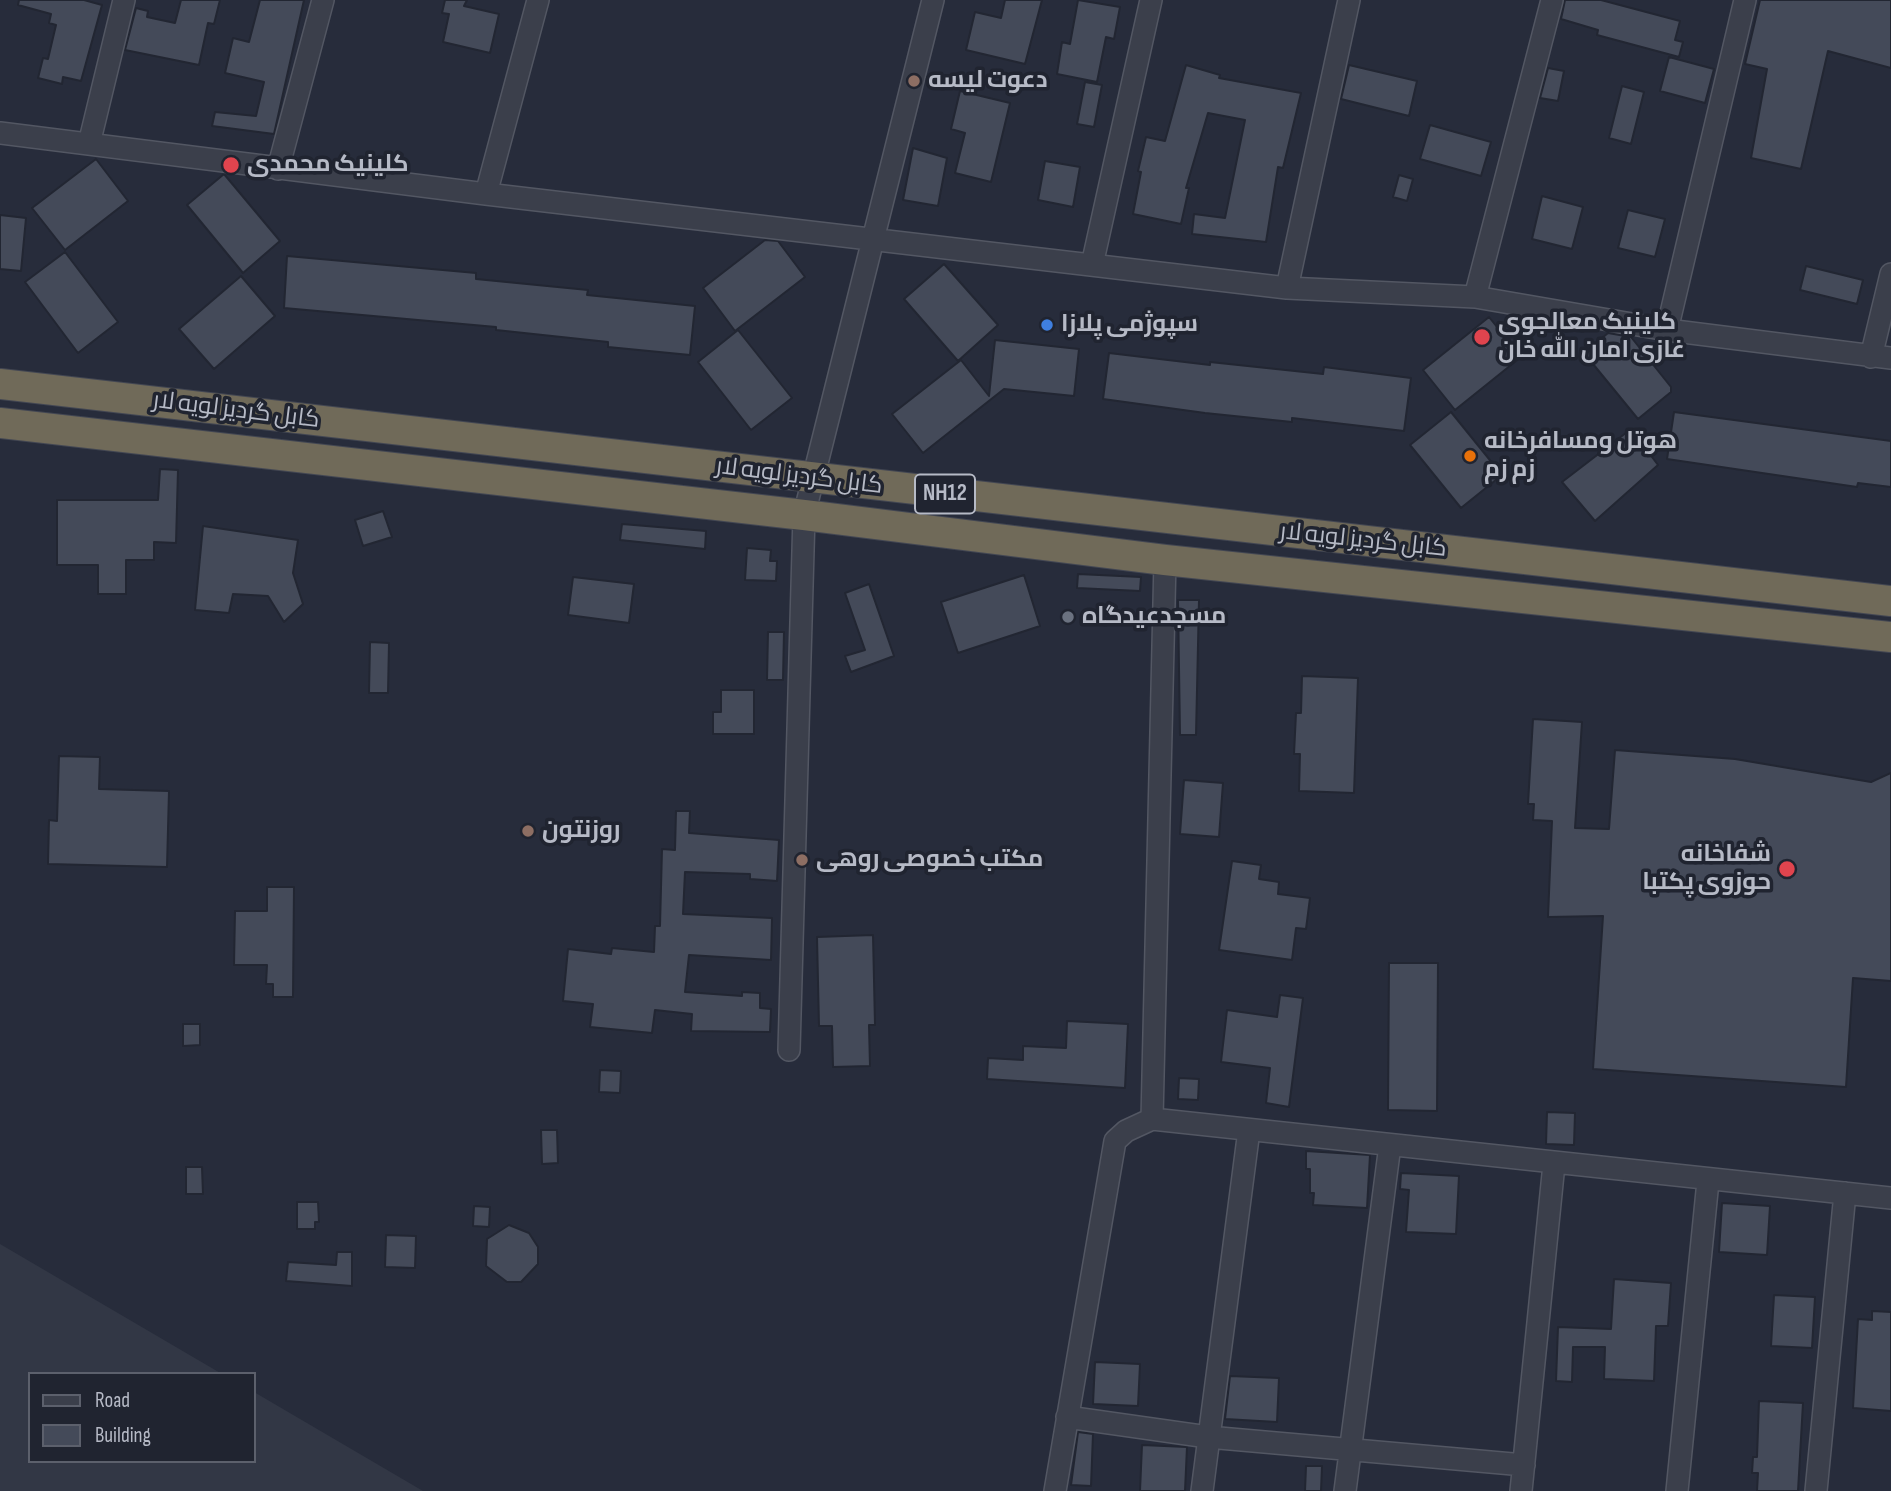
<!DOCTYPE html>
<meta charset="utf-8">
<style>
body{margin:0}
#map{position:relative;width:1891px;height:1491px;overflow:hidden;background:#272c3b;font-family:"Sofia Sans Condensed",sans-serif}
canvas{display:block}
.legend{position:absolute;left:28px;top:1372px;width:228px;height:91px;box-sizing:border-box;background:#202430;border:2px solid #5c606c;margin:0;padding:9px 12px;list-style:none;font-size:21px;color:#b6bac6}
.legend li{display:flex;align-items:center;gap:14px;height:35px}
.legend b{width:35px;border:2px solid #5c606c}
</style>
<div id="map">
<canvas width="1891" height="1491"></canvas>
<ul class="legend">
<li><b style="height:9px;background:#3b3f4b"></b>Road</li>
<li><b style="height:19px;background:#444a59"></b>Building</li>
</ul>
</div>
<script>
const c = document.querySelector('canvas').getContext('2d');
c.lineJoin = 'round';
function paint(path, color) {
  c.fillStyle = color;
  c.fill(path, 'evenodd');
}
function trace(path, color, width, dash) {
  c.strokeStyle = color;
  c.lineWidth = width;
  c.lineCap = dash ? 'butt' : 'round';
  c.setLineDash(dash || []);
  c.stroke(path);
}
function drawText(font, color, halo, rows, align = 'center') {
  c.font = font + ' "Sofia Sans Condensed",Cairo,sans-serif';
  c.lineWidth = 7;
  c.setLineDash([]);
  c.textBaseline = 'middle';
  c.strokeStyle = halo;
  c.fillStyle = color;
  for (const [text, x, y, turn = 0] of rows) {
    c.save();
    c.translate(x, y);
    c.rotate((+turn || 0) * Math.PI / 180);
    c.textAlign = isNaN(turn) ? turn : align;
    if (halo) c.strokeText(text, 0, 0);
    c.fillText(text, 0, 0);
    c.restore();
  }
}
paint(new Path2D(`
 M0,1244L222,1374H30V1461H254V1392L423,1491H0Z`), '#323745');
const building = new Path2D(`
 M19,0H84L102,5L81,81L63,77L62,84L38,78L43,58L48,59L56,25L49,23L51,14L18,5Z
 M181,0H220L214,24L208,23L199,65L125,50L136,8L148,11L147,17L175,23Z
 M260,0H304L274,134L212,126L215,112L256,116L264,82L225,73L233,38L249,42Z
 M445,0H467L464,6L499,14L490,53L443,42L449,14L442,13Z
 M1005,0H1042L1025,64L966,50L975,12L1001,18Z
 M1078,0L1120,7L1114,39L1106,37L1097,82L1057,74L1062,42L1070,44Z
 M1565,0H1601L1680,21L1675,40L1683,42L1679,57L1597,35L1598,30L1561,19Z
 M1760,0H1891V68L1828,51L1801,169L1751,158L1767,69L1745,64Z
 M1669,57L1714,69L1705,103L1660,91Z
 M1186,65L1220,75L1219,78L1301,93L1283,168L1278,167L1266,242L1192,234L1194,214L1225,218L1245,120L1208,113L1186,188H1189L1181,224L1133,214L1141,172L1138,171L1146,137L1165,141Z
 M1349,65L1417,81L1409,116L1341,99Z
 M1548,68L1564,71L1558,101L1540,98Z
 M1085,82L1102,85L1094,127L1077,124Z
 M1622,86L1644,92L1631,144L1609,138Z
 M960,91L1010,103L991,182L955,173L965,133L951,129Z
 M1430,125L1491,142L1481,176L1420,159Z
 M913,148L947,158L938,206L903,200Z
 M96,159L128,201L65,250L32,208Z
 M1045,161L1080,167L1073,207L1038,200Z
 M224,174L280,241L243,273L187,205Z
 M1399,175L1413,179L1407,201L1393,197Z
 M1542,196L1583,207L1572,249L1532,239Z
 M1628,210L1665,219L1655,257L1618,248Z
 M0,215L26,218L21,271L0,269Z
 M765,240L778,241L805,277L735,331L703,288Z
 M65,252L118,322L78,353L25,282Z
 M287,256L476,273V279L588,290L587,295L695,306L690,355L608,347V342L496,330V327L284,308Z
 M944,264L998,325L958,361L904,299Z
 M1806,266L1863,280L1857,304L1800,290Z
 M241,276L275,316L214,369L179,329Z
 M1489,317L1521,357L1455,410L1423,370Z
 M738,330L792,398L751,430L698,362Z
 M1608,333L1631,337L1671,387V392L1638,419L1584,353Z
 M995,340L1079,349L1074,396L1004,389L923,453L892,414L961,360L989,396Z
 M1109,353L1210,365V362L1323,374L1324,367L1411,378L1404,431L1292,418V422L1205,413L1103,399Z
 M1451,412L1502,475L1461,508L1410,445Z
 M1674,412L1891,441V487L1858,483L1857,487L1667,459Z
 M1631,429L1658,465L1595,521L1562,482Z
 M160,469L178,470L176,543L154,542V560H126V594H98V565H57V500H158Z
 M383,511L392,537L363,546L355,520Z
 M622,524L706,531L705,549L620,540Z
 M203,526L298,540L293,573L303,604L284,622L268,596L233,594L229,613L195,610Z
 M747,548L771,550L770,561H777L776,581L745,580Z
 M1078,574L1141,577L1140,591L1077,588Z
 M1024,575L1040,626L958,653L941,602Z
 M573,577L634,584L629,623L568,615Z
 M869,584L894,656L851,672L845,656L865,650L845,593Z
 M1178,600H1199L1196,735H1180Z
 M768,632H784L783,680H767Z
 M370,642L389,643L388,693H369Z
 M1302,676L1358,678L1354,793L1299,791L1300,754H1294L1296,713H1301Z
 M721,690H754V734H713V712H721Z
 M1533,719L1582,722L1575,828L1609,829L1615,750L1735,759L1871,782L1891,773V981L1853,978L1846,1087L1593,1069L1603,916L1548,917L1552,821L1533,820L1534,804H1528Z
 M59,756L100,757L99,789L169,791L167,867L48,864L49,820L57,821Z
 M1184,780L1223,783L1219,837L1180,834Z
 M676,811H690L689,833L779,840L777,881L750,879V874L685,872L683,914L772,918L771,960L689,955L685,992L742,996V992L760,993V1008L771,1009L770,1032L691,1031L692,1014L655,1010L652,1033L590,1027L593,1004L563,1001L568,949L611,954L612,948L654,952L655,926H660L662,849L675,850Z
 M1232,861L1261,865L1259,879L1279,882L1278,894L1310,898L1306,929L1296,928L1292,960L1219,950Z
 M267,887H294L293,997H273V984H266L267,965H234L235,911H267Z
 M873,935L875,1025H869L870,1066L833,1067L832,1026H819L817,937Z
 M1389,963H1438L1437,1111L1388,1110Z
 M1280,995L1303,998L1289,1107L1266,1103L1270,1068L1221,1062L1227,1010L1277,1017Z
 M1067,1021L1128,1024L1125,1088L987,1079L988,1058L1023,1060V1046L1066,1048Z
 M183,1024H200V1045L183,1046Z
 M600,1070L621,1071L620,1093L599,1092Z
 M1179,1078L1199,1079L1198,1100L1178,1099Z
 M1547,1112L1575,1113L1574,1145L1546,1144Z
 M541,1130H557L558,1163L542,1164Z
 M1306,1151L1370,1155L1367,1208L1313,1205L1314,1193H1310V1169H1306Z
 M186,1167H202L203,1194H186Z
 M1401,1173L1459,1176L1456,1234L1406,1232L1409,1190L1400,1189Z
 M297,1202H318L319,1222H315V1229H297Z
 M1722,1203L1770,1206L1767,1255L1719,1252Z
 M474,1206L490,1207L489,1227L473,1226Z
 M509,1225L529,1233L538,1247V1264L521,1282H507L486,1266L487,1239Z
 M386,1235L416,1236L415,1268L385,1267Z
 M337,1252H352V1286L286,1281L288,1262L336,1265Z
 M1614,1279L1671,1283L1668,1326H1656L1654,1381L1604,1379L1605,1347H1573L1572,1382L1556,1381L1558,1327L1611,1329Z
 M1774,1295L1815,1297L1812,1348L1771,1346Z
 M1872,1311L1891,1312V1411L1853,1408L1858,1319L1872,1320Z
 M1095,1362L1140,1364L1138,1406L1093,1404Z
 M1230,1376L1279,1378L1277,1422L1225,1419Z
 M1759,1401L1803,1403L1798,1491H1757L1758,1473H1752L1753,1457H1757Z
 M1078,1432L1093,1434L1091,1486L1071,1485Z
 M1142,1445L1187,1447L1185,1491H1140Z
 M1306,1466H1322L1321,1491H1305Z`);
paint(building, '#444a59');
trace(building, '#222632', 2);
const minor = new Path2D(`
 M0,133L486,194L1287,288L1475,297L1667,330L1891,358
 M89,144L124,0
 M278,169L323,0
 M486,194L538,0
 M1092,265L1151,0
 M1287,288L1349,0
 M1475,297L1552,0
 M1667,330L1745,0
 M1871,357L1891,274
 M789,1050L804,515L933,0
 M1152,1119L1165,560
 M1067,1417L1208,1437L1524,1465
 M1055,1491L1115,1141L1126,1131L1152,1119L1891,1198
 M1202,1491L1249,1130
 M1345,1491L1390,1145
 M1521,1491L1554,1164
 M1677,1491L1708,1181
 M1816,1491L1845,1193`);
const highway = new Path2D(`
 M0,384L1891,601
 M0,423L804,515L1165,560L1891,637`);
trace(minor, '#535763', 24);
trace(highway, '#434753', 32);
trace(minor, '#3b3f4b', 21);
trace(highway, '#706a59', 30);
for (const [x, y, r, color] of [
 [914,81,7,"#8d6e63"],
 [231,165,9,"#e0444e"],
 [1047,325,7,"#3f7fe0"],
 [1482,337,9,"#e0444e"],
 [1470,456,7,"#e8710a"],
 [1068,617,7,"#6b7280"],
 [528,831,7,"#8d6e63"],
 [802,860,7,"#8d6e63"],
 [1787,869,9,"#e0444e"]
]) {
  const dot = new Path2D();
  dot.arc(x, y, r, 0, 2 * Math.PI);
  c.fillStyle = color;
  c.fill(dot);
  trace(dot, '#202430', 2.5);
}
for (const [x, y, w] of [
 [945,494,60]
]) {
  const box = new Path2D();
  box.roundRect(x - w / 2, y - 19.5, w, 39, 5);
  c.fillStyle = '#202430';
  c.fill(box);
  trace(box, '#b6bac6', 2);
}
drawText('bold 23px', '#b6bac6', null, [
 ["NH12",945,494]
]);
drawText('bold 24px', '#b6bac6', '#202430', [
 ["دعوت لیسه",928,81],
 ["کلینیک محمدی",247,165],
 ["کلینیک معالجوی",1498,323],
 ["غازی امان الله خان",1498,351],
 ["سپوژمی پلازا",1061,325],
 ["هوتل ومسافرخانه",1484,442],
 ["زم زم",1484,470],
 ["مسجدعیدگاه",1082,617],
 ["روزنتون",542,831],
 ["شفاخانه",1771,855,"right"],
 ["حوزوی پکتبا",1771,883,"right"],
 ["مکتب خصوصی روهی",816,860]
], 'left');
drawText('24px', '#b6bac6', '#202430', [
 ["کابل گردیز لویه لار",236,411,7],
 ["کابل گردیز لویه لار",799,477,7],
 ["کابل گردیز لویه لار",1363,541,6]
]);
</script>
